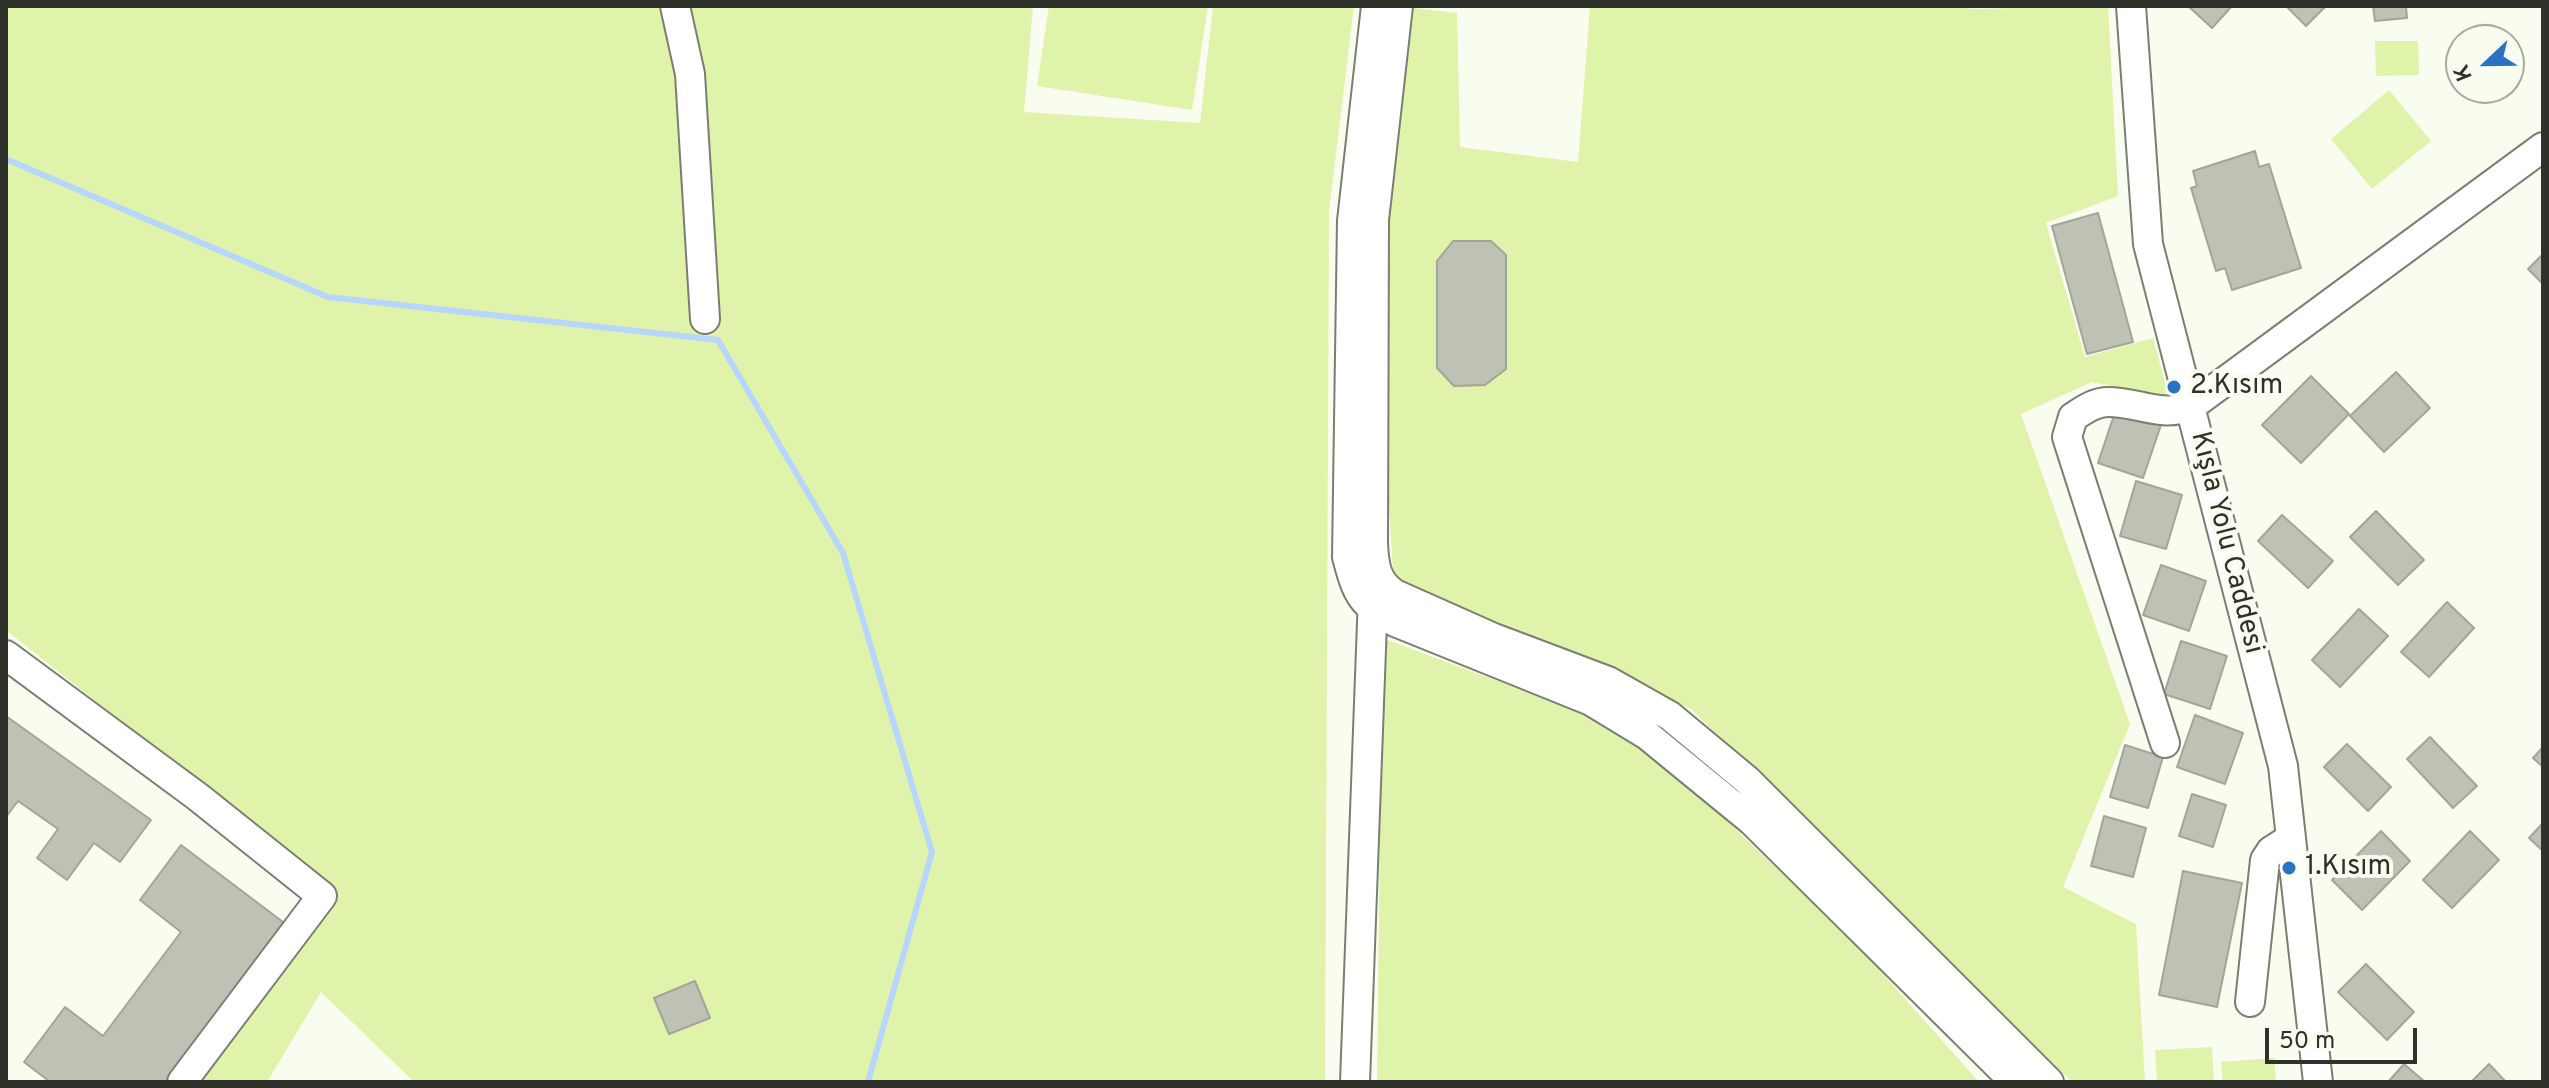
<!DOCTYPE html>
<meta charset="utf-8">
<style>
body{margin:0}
#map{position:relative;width:2549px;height:1088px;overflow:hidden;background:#f9fdef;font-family:Overpass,sans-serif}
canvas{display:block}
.frame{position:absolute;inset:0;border:8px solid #2f312b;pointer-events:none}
.north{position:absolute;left:2445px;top:24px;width:80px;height:80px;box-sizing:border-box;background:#f9fdef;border:2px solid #a8aba1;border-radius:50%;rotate:248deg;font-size:22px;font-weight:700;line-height:32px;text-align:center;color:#2f312b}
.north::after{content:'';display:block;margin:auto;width:28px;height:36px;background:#2a72c2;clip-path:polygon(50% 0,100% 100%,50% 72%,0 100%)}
.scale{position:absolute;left:2265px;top:1028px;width:152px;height:36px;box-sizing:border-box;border:4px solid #2f312b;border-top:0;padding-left:10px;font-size:24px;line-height:28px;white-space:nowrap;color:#2f312b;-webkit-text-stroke:6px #f9fdef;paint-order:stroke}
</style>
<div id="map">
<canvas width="2549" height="1088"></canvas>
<div class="frame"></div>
<div class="north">K</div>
<div class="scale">50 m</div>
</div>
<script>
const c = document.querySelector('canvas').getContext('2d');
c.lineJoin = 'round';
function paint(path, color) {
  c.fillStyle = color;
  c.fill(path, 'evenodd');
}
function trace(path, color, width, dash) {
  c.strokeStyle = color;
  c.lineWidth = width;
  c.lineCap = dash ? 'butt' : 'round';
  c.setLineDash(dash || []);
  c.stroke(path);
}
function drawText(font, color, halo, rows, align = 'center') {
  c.font = font + ' Overpass,sans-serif';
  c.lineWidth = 8;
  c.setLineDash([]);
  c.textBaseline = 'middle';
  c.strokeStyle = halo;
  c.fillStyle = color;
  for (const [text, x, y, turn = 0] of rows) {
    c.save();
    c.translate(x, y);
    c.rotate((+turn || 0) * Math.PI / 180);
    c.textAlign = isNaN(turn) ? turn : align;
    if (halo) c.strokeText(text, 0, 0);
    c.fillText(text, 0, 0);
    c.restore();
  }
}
paint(new Path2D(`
 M6,6H1033L1024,112L1200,123L1213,6H1354L1329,211L1325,1082H414L321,992L267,1082H191L334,891L6,630Z
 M1049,6H1208L1192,110L1037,86Z
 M1590,6H1969L1970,9L2108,6L2118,196L2046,223L2085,357L2153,338L2171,404L2144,393L2092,382L2021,414L2130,724L2063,887L2136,924L2145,1082H2072L1691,709L1394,584L1378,335L1406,7L1457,13L1460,147L1578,162Z
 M2418,41L2419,75L2376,76L2375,41Z
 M2389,90L2431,141L2372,189L2331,139Z
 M1382,638L1634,732L1859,947L1979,1082H1377Z
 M2212,1047L2214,1082H2157L2155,1050Z
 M2274,1058L2276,1082H2223L2221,1062Z`), '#e0f3aa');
trace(new Path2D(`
 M6,159L328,297L718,340L843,553L932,852L868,1082`), '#b6d6fd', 6);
const building = new Path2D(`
 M2188,6H2232L2212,28Z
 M2286,6H2326L2306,26Z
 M2373,6H2406L2407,18L2375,21Z
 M2255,151L2259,167L2269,164L2301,268L2232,290L2225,268L2216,271L2191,188L2197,186L2193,171Z
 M2098,213L2133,342L2087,354L2052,226Z
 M1453,241H1491L1506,255V369L1485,385L1454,386L1437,368V261Z
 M2543,254V284L2528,269Z
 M2396,372L2430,408L2384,452L2350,416Z
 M2311,376L2349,414L2301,463L2262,425Z
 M2116,409L2161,425L2143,478L2098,463Z
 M2136,481L2182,495L2166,549L2120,536Z
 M2376,511L2424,560L2398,585L2350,537Z
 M2282,515L2333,561L2308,588L2258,541Z
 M2161,565L2206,581L2189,631L2143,615Z
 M2447,602L2474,628L2429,677L2401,652Z
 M2359,609L2388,636L2340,687L2312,660Z
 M2181,641L2227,656L2210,709L2164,694Z
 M2195,715L2243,733L2225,784L2177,767Z
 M6,716L151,820L120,862L94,843L67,880L37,858L58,829L18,801L6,817Z
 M2430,737L2477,786L2453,808L2407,759Z
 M2347,744L2391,787L2368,811L2324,767Z
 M2125,745L2163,757L2148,808L2110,797Z
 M2543,747V767L2533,758Z
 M2192,794L2226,805L2213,847L2179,836Z
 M2104,816L2146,828L2133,877L2091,866Z
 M2543,823V851L2529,838Z
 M2381,831L2410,861L2362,910L2332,880Z
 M2470,831L2499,860L2452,908L2423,880Z
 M181,845L287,925L169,1082H50L24,1062L65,1007L103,1036L181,932L140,900Z
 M2183,871L2242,883L2217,1007L2159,995Z
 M2366,964L2414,1012L2387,1040L2338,992Z
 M695,981L710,1018L669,1034L654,998Z
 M2404,1064L2425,1082H2388Z
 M2489,1064L2506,1082H2471Z`);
paint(building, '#bec2b4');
trace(building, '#a2a698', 2);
const minor = new Path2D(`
 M675,6L690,74L705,319
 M1376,6L1352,221L1347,557C1357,595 1361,604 1395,622L1591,701L1647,735L1752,821L2015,1082
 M1398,6L1374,220L1373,543C1374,565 1376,582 1395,594L1494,638L1608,681L1670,716L1747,780L2049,1082
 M2131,6L2148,244L2283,766L2318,1082
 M6,655L198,797L322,896L182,1082
 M2165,743L2067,437L2073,417C2084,410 2095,402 2108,402C2139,402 2158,417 2190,407L2543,147
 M2250,1002L2265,860L2271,851L2291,838
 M1355,1082L1373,595`);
trace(minor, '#7b7e72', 32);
trace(minor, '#fff', 28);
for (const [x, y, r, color] of [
 [2174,387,8,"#2a72c2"],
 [2289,868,8,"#2a72c2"]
]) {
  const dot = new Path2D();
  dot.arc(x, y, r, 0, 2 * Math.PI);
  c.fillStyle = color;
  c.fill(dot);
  trace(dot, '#f9fdef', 3);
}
drawText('28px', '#2f312b', '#f9fdef', [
 ["2.Kısım",2190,387],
 ["1.Kısım",2305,868]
], 'left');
drawText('28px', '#2f312b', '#f9fdef', [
 ["Kışla Yolu Caddesi",2225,543,76]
]);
</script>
